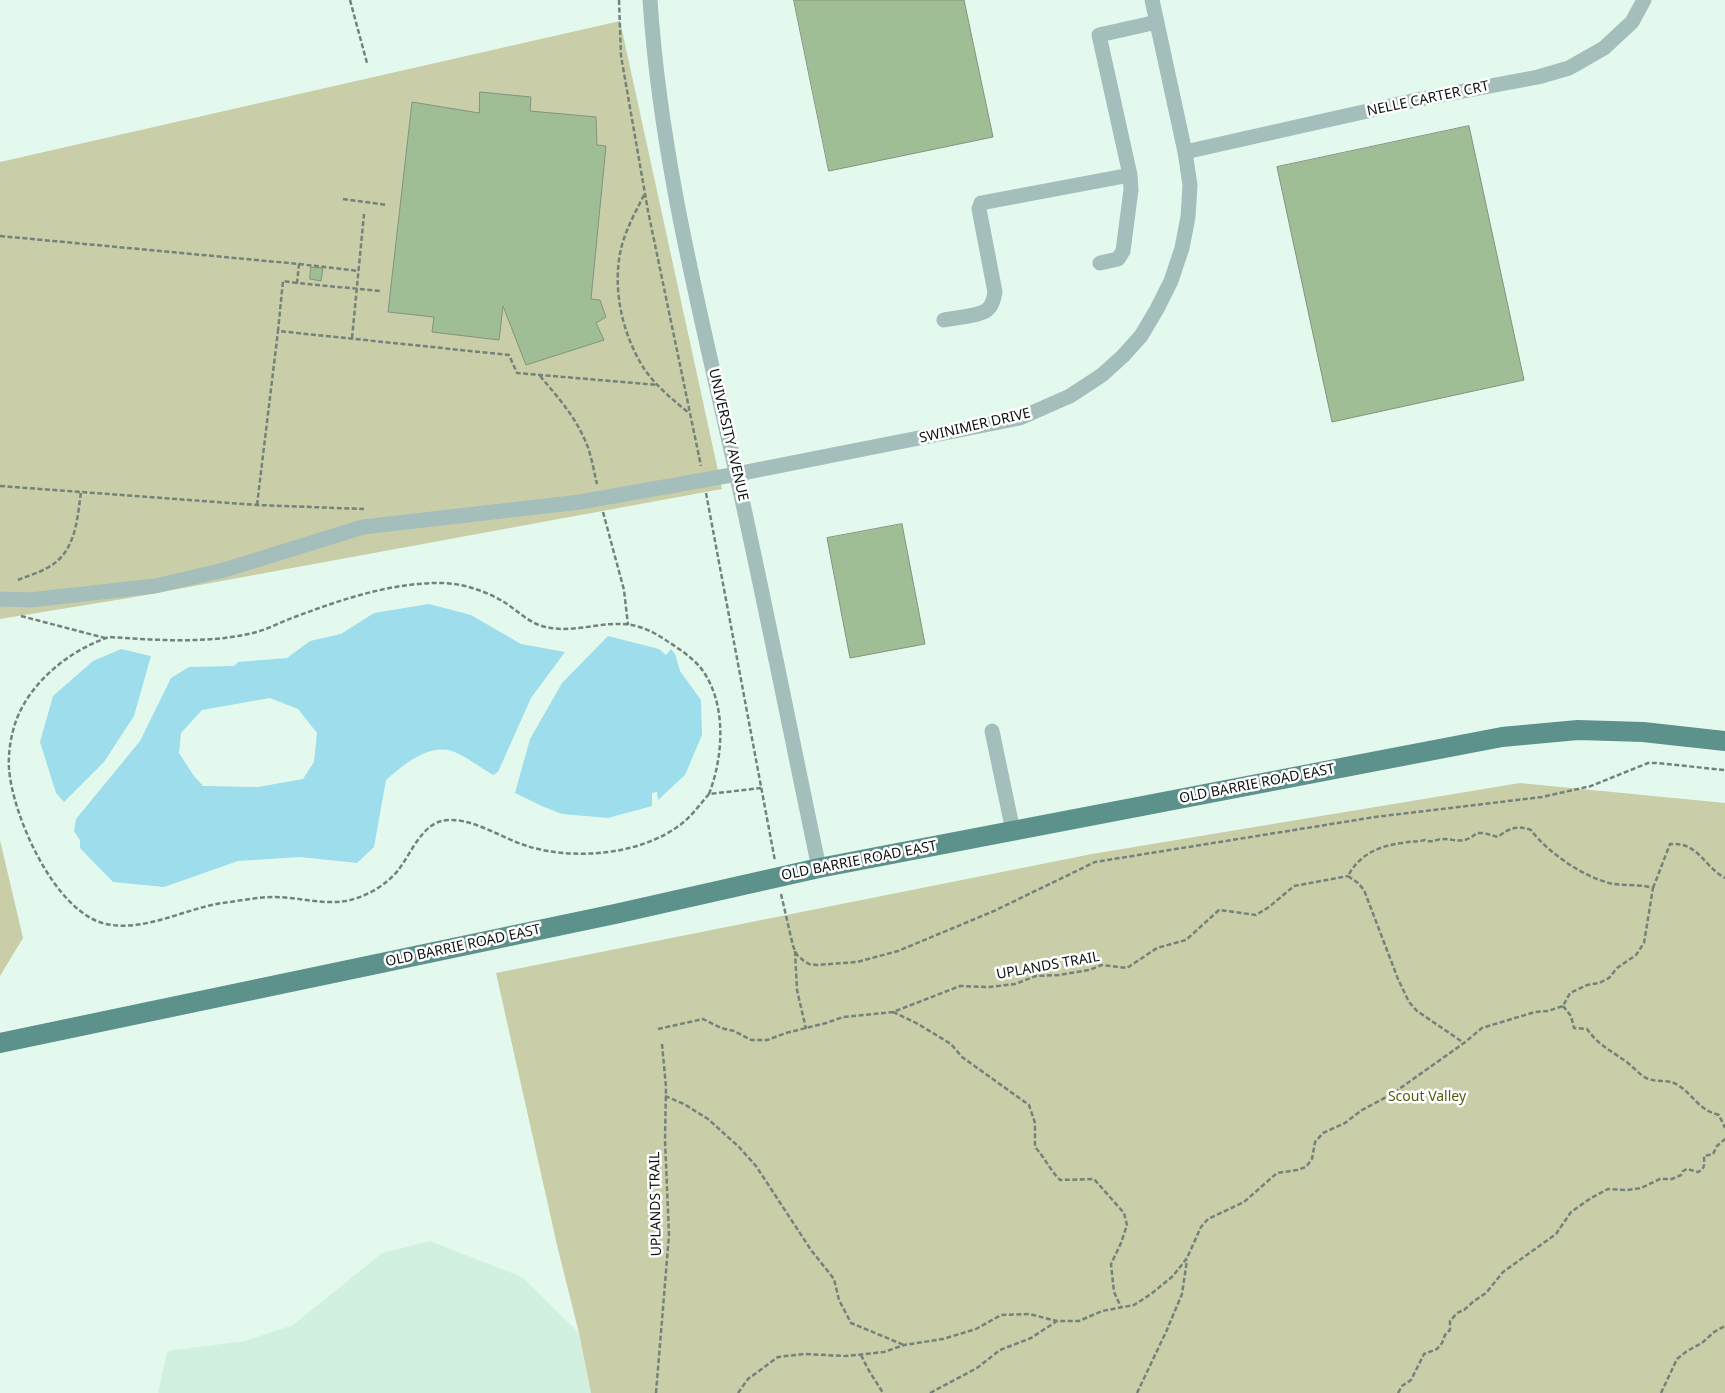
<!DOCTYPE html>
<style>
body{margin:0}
canvas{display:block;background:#e4f9ee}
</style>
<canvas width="1725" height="1393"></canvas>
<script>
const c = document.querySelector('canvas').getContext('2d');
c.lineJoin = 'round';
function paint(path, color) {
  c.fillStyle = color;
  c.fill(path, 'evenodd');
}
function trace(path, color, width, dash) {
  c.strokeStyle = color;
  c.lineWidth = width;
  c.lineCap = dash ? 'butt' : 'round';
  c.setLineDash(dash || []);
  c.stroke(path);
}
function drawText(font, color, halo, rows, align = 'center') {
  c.font = font + ' "Noto Sans",sans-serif';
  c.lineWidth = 5;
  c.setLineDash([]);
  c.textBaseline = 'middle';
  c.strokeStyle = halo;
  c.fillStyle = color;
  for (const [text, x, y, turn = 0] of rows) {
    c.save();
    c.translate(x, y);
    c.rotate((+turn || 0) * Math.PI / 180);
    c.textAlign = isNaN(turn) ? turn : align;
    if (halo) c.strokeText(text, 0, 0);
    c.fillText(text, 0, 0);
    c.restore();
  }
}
paint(new Path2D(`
 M430,1241L522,1277L579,1333L591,1393H158L167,1351L245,1341L293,1325L382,1253Z`), '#d2f0e0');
paint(new Path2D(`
 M620,21L722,489L129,598L0,619V162Z
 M1520,783L1725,803V1393H591L579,1333L557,1245L496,973L1092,854Z
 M0,840L23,938L0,976Z`), '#c9cea8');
paint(new Path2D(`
 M429,604L471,615L521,644L565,652L531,698L498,772L493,775C483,769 462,754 452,751C427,744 404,765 386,780L374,847L357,863L300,857L238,861L164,887L113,882L80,848V840L74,831L76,819L140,741L171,678L189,667L234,666L238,662L287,658L310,641L341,634L374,613ZM270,698L298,709L317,733L314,762L303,779L258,787L203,786L194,776L179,753L181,733L202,710Z
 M608,636L659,649L666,655L671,649L675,654L680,671L701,700L702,735L685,775L658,800L657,792L652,793V806L608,818L562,814L544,807L515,793L530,739L562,683Z
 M121,649L151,656L134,716L104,762L64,802L56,793L40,742L53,696L93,661Z`), '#9eddeb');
const building = new Path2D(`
 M794,0H964L993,137L829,171Z
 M480,92L531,97L530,111L596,117L597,145L606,146L591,299L600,300L606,317L596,323L604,340L526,365L503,306L499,340L432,332L434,317L388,312L412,102L479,113Z
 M1469,126L1524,380L1332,422L1277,167Z
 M311,267L323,268L321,281L310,279Z
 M902,524L925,644L850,658L827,538Z`);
paint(building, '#9fbe95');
trace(building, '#859281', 1);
trace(new Path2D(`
 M350,0L367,63
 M619,0L621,56L648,211L701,466
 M644,195C636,211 627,227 622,245C611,286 622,335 645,370C657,387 673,400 689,413
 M343,199L387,205
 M0,236L299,264L297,283L380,291
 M299,264L359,271
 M297,283L283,281L278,331L509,355L517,373L658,385
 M352,338L364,214
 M540,376C556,395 573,414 583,436C591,451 593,468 597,484
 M0,486L257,505L364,509
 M706,493L775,861
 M257,505L278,331
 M603,512L624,590L628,625
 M18,580C27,576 39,573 47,568C76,553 77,520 81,492
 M21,616L105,638
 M709,794C724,755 727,701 700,667C692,658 680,649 670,643C656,633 639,624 621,624C597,623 571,633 546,627C530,624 518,611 504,602C484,590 459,582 435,583C386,584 337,601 292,618C279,623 266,630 253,633C206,644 157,640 109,637C70,650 30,682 16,721C11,735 8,753 9,768C12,815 55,913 106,924C145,932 184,909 222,903C239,901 257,897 274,897C298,897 323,905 346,901C366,897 387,885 399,869C412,852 423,821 448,820C476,819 501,838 527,846C575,861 645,855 685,821C694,813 701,803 709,794L761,788
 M1348,876L1358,883L1364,890L1398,979L1409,1002L1417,1011L1464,1043
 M1653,888L1670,844C1699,842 1703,866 1725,878
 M781,894L793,946L797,955L804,961L809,964L817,965L857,962L898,951L994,911L1095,862L1375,817L1542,797L1591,786L1648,763H1656L1725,770
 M795,951L797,990L806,1029
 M1563,1006L1571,1016L1574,1028L1587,1029C1599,1046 1612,1051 1628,1063C1634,1068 1640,1075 1646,1078C1657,1083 1668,1079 1676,1084C1694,1094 1696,1109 1719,1115L1725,1128
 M893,1012L918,1024L951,1044L962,1057L1029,1105L1035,1123V1147C1045,1158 1050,1170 1060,1180L1094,1179L1124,1213L1127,1225L1121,1243L1111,1264L1114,1292L1121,1307
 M658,1029L703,1019L721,1028L734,1031L751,1040H767L786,1033L826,1023L843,1017L893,1012L960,986L989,987L1015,984L1036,976L1059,975L1089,970L1102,965L1127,968L1157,948L1186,940L1219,910L1256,915L1269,907L1294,886L1348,876
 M665,1096L684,1104L708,1119L739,1147L756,1166L811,1250L834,1279L839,1300L851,1323L904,1345
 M861,1355L868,1369L883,1393
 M656,1393L669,1235L665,1140L666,1087L662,1044
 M738,1393L748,1379L778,1357L804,1354L846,1356L884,1352L904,1345L943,1339L976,1329L1001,1315L1029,1314L1057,1321
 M930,1393L977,1368L1000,1350L1031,1338L1057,1321H1079L1102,1311L1134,1305L1151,1294L1173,1276L1187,1258L1201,1227L1208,1219L1244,1202L1277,1173L1297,1170L1306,1167L1312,1159L1315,1142L1323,1133L1345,1123L1362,1110L1392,1094L1464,1043L1482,1028L1535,1012L1548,1011L1563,1006L1570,993L1587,985L1599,983L1609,978L1617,968L1636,955L1644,943L1653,888C1641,884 1627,886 1614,884C1586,879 1548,853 1531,830C1517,825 1509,828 1498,837L1484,833H1477C1463,845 1457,839 1441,839C1435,840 1431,843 1425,840C1417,842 1410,841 1402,843C1378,846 1359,855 1348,876
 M1137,1393L1166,1332L1182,1294L1187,1260
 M1398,1393L1402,1386L1411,1380L1424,1354L1437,1349L1442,1343L1445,1335L1450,1330V1321L1457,1313L1464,1310L1474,1301L1486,1293L1503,1272L1556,1234L1571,1212L1591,1198L1608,1189L1627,1190L1641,1188L1660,1179H1672L1681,1175L1683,1171L1687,1169L1698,1172C1706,1169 1704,1163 1704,1156L1713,1154L1717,1146L1725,1139
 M1661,1393L1677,1359L1687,1351L1702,1343L1714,1332L1725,1326`), '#74827b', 2.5, [5, 2.5]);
trace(new Path2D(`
 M650,0C660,154 698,304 732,454C763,592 790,730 819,868
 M1185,152L1421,99L1538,77L1569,68L1604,48L1632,22L1644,0
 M1100,263L1118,259L1123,251L1131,190L1130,175L1099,35L1157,22
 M944,320C954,318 979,316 987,310C992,306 994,299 995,292L979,209L981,203L1130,175
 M0,599L30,600L155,586L224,570L363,527L580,502L737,474L1020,418L1070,396L1102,375L1123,356L1141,336L1157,309L1171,281L1182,248L1188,217L1190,185L1185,152L1152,0
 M992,731L1013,831`), '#a3bebb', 15);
trace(new Path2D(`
 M0,1043L615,914L819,868L1502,737L1578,730L1643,732L1725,741`), '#5d918c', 20);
drawText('14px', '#0c1310', '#fff', [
 ["NELLE CARTER CRT",1428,99,-12],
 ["SWINIMER DRIVE",975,426,-13],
 ["UNIVERSITY AVENUE",728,435,77],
 ["OLD BARRIE ROAD EAST",1257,784,-11],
 ["OLD BARRIE ROAD EAST",859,861,-11],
 ["OLD BARRIE ROAD EAST",463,946,-12],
 ["UPLANDS TRAIL",1048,966,-10],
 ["UPLANDS TRAIL",656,1204,-91]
]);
drawText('14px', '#565b0b', '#fff', [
 ["Scout Valley",1427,1097]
]);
</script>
